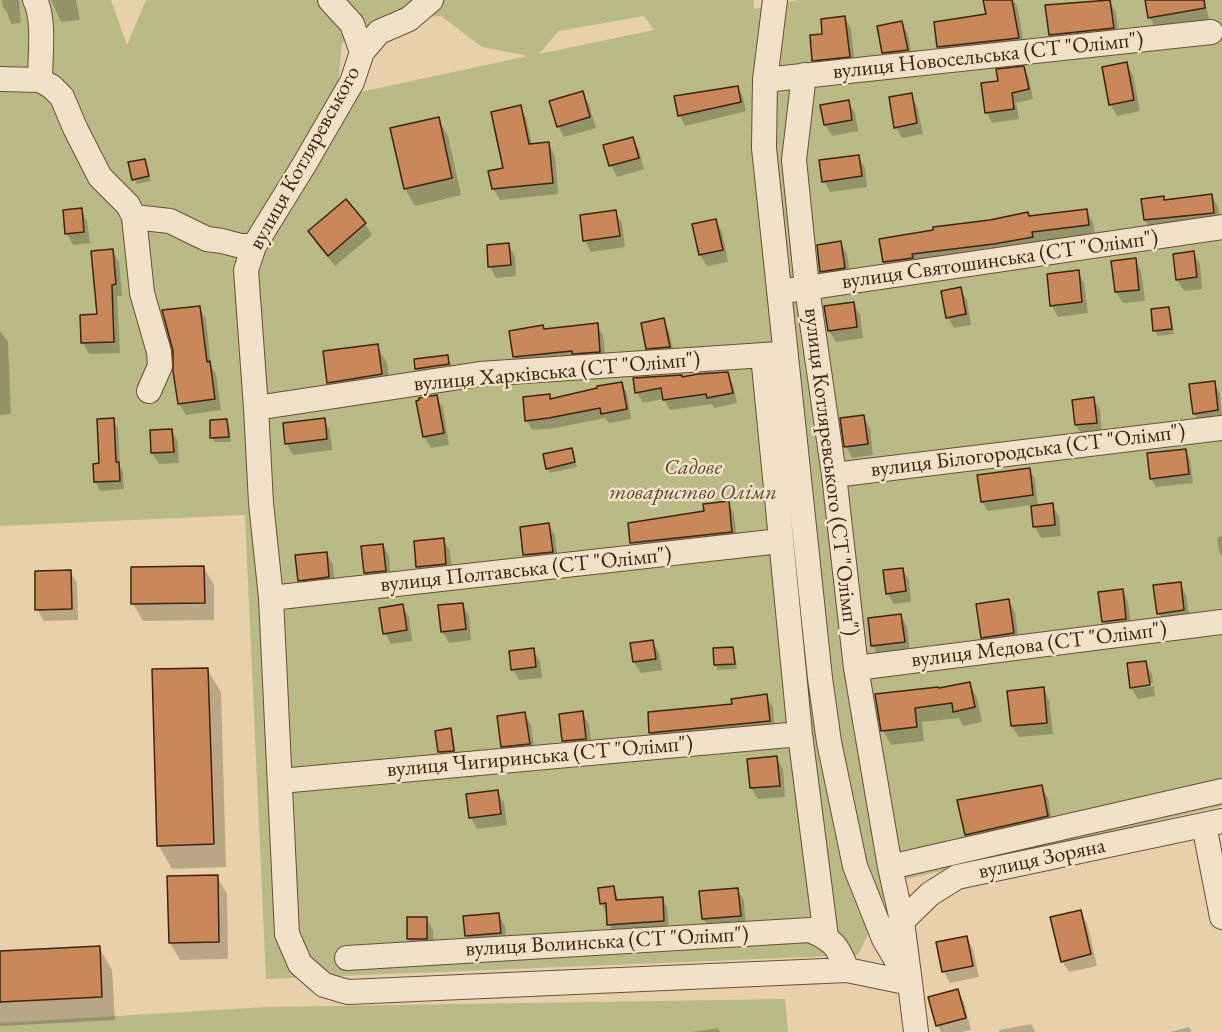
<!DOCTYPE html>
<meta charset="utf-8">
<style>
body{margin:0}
canvas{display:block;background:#e8d1aa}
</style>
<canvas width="1222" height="1032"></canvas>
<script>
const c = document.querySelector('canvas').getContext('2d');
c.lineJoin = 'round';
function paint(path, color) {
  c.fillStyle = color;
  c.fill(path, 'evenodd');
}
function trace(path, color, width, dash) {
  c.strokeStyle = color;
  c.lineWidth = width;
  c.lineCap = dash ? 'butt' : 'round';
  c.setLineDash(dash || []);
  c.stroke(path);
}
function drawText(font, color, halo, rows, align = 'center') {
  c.font = font + ' "EB Garamond",serif';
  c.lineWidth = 5;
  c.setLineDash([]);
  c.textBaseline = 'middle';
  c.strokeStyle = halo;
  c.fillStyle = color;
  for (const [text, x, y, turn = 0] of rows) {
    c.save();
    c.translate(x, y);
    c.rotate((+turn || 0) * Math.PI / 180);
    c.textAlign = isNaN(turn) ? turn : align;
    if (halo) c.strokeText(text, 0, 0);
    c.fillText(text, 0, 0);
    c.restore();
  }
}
paint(new Path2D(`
 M0,0H111L127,45L146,0H754V9L798,0H1222V806L893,882L858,955L266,979L245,515L0,526ZM441,16L482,47L528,56L337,97L342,43L372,22ZM644,16L654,30L539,54L559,31Z
 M785,999L788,1032H0V1023L266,1007Z`), '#b9ba86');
paint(new Path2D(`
 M2,0H19L21,23L11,24L7,12L3,7Z
 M51,0H76L80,20L61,22Z
 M984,0H1013L1017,5L1025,49L945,58L939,47L987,16Z
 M1147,0H1205L1209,20L1156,29L1150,18Z
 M1109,1L1116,12L1119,39L1057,46L1050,35Z
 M845,18L851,29L855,68L820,71L814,60L824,35Z
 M901,23L908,34L913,61L890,64L884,53Z
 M1126,64L1133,75L1140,111L1117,116L1110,104Z
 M1024,68L1029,78L1033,99L1016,103L1019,119L992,123L987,113L982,85L1000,82Z
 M737,87L743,97L746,111L685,126L680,116L676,97Z
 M582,93L589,104L596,128L564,137L558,126Z
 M911,95L917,106L923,134L902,138L896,127Z
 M848,102L855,113L858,131L832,136L825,125Z
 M520,107L526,118L532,145L548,144L555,155L558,194L500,200L493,188L505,169Z
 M438,119L448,136L461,195L415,206L405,189Z
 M632,138L639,150L644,169L617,177L611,165Z
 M858,156L865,168L867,187L830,192L824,181Z
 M144,160L151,181L137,184L134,179Z
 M1212,196L1218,207L1220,224L1152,231L1145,220L1143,200L1163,198L1165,201Z
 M346,201L365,224L372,235L335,266L316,243L309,231Z
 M81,210L87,221L90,243L73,245L67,234Z
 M1086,211L1093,222L1095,236L891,273L884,262L935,231V228L1027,214L1029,218Z
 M615,212L622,223L625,247L591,252L585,241Z
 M715,220L722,232L728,262L707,266L700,255L694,225Z
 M840,242L847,254L851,279L828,282L821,271Z
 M508,245L515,256L516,276L496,278L490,267Z
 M112,251L119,262L122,296H117L120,353L89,354L83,343L81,317L99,316Z
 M1193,253L1200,264L1202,289L1184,291L1177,280Z
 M1135,260L1141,271L1145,301L1123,303L1116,292L1112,262Z
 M1078,272L1084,283L1088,313L1058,317L1052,306Z
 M960,289L967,300L971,325L954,328L948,317Z
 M853,304L860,315L863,338L836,342L829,331L826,308Z
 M199,307L206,319L211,366L216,374L221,410L186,415L179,404L175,371V351Z
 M1168,309L1171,314L1174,334L1158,336L1155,331Z
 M663,319L669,331L675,358L654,360L647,348Z
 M597,325L603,336L606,363L521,368L515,357L510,332Z
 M0,331L8,342L11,414L0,415Z
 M377,346L387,363L391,392L339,400L329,382Z
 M447,357L453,368L423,380L417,369L416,360Z
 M727,373L733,384L737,403L714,408L712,404L670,410L664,399L643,403L637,393L634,379H682Z
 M1214,383L1220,394L1222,422L1201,425L1194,413Z
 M621,384L627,393L631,419L609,423L605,418L555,428L532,430L527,420L549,396L551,400Z
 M436,397L443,408L449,445L431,448L424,437Z
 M1093,399L1100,410L1102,434L1083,436L1076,425Z
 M863,416L870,428L873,455L852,458L846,446Z
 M113,420L118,428L120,467L123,472L124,489L100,491L95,482L94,465H101Z
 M324,420L330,431L332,450L293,455L286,443Z
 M226,421L229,426L231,442H215L212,437Z
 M172,430L178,442L179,463L159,464L152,453Z
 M571,450L577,467L550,473L547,468Z
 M1185,450L1190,459L1193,483L1156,487L1151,479Z
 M1029,470L1035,479L1038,507L1052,505L1059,516L1061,536L1041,538L1035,527L1032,505L988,511L982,502L979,477Z
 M728,503L734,513L737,542L638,553L632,543L629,525L705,512Z
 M549,525L555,536L558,563L531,566L525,555L521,528Z
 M1222,536V556L1219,551L1217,537Z
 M443,539L450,551L452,575L424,578L417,567L415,542Z
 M383,545L389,556L391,582L372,584L365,573Z
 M326,553L333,565L335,588L306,592L299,580Z
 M204,568L214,585V620L143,621L133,604Z
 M902,569L909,580L911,602L894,604L887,593Z
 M70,572L77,583L78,620L44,621L37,609Z
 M1180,583L1186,595L1190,621L1165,624L1159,613Z
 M1122,591L1128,602L1132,630L1110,633L1104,621Z
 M1008,600L1015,612L1019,644L989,649L982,637Z
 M462,604L469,616L471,640L449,643L442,631Z
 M402,606L409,617L412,641L391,644L385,633Z
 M901,615L907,627L910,653L879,657L873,646L870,619Z
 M652,641L659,653L662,670L641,673L634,662L632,645Z
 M732,648L735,654L737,669L718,670L715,665Z
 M533,650L540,661L542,678L519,680L513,669Z
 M1145,662L1152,674L1153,683L1134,686V689L1154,686L1155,696L1138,699L1131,687Z
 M207,669L221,692L226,867L172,869L159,846Z
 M969,683L977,698L982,722L963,726L959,718L922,722L924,741L891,745L883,730L938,688Z
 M1043,688L1049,700L1053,734L1019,737L1012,726L1009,692Z
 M766,696L773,707L775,732L657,744L651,733L649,714L734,705Z
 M582,713L589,724L592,750L570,752L564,741Z
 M525,714L531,725L535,755L509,758L503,746Z
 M450,730L453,735L456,756L442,757L439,752Z
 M776,758L783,769L785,797L758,799L751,788L749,760Z
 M1041,787L1048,798L1053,828L973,846L966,835Z
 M497,792L504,803L507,825L477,829L471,818Z
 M217,877L227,894L228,959L180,960L170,943Z
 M614,888L619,901L662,898L667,907L669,930L614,933L609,924L608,912H606L601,903Z
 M737,889L744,901L746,927L710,930L703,919L701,893Z
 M1080,912L1087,923L1097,966L1069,972L1062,961Z
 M498,914L505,926L506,944L473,947L467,935Z
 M426,919L433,930V950H415L409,939Z
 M967,938L973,949L979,977L950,983L944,972L938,944Z
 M99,947L112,970L115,1020L0,1026V952Z
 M958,991L964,1002L971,1030L962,1032H941L937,1025Z
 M1031,1024L1035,1032H999V1030Z
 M1189,1027L1192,1032H1170Z
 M718,1028L720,1032H692Z`), '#0003');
const building = new Path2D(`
 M983,0H1012L1019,38L937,47L934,22L986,14Z
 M1110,0L1114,28L1049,35L1045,5Z
 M1145,0H1204L1205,8L1148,18Z
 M845,16L850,57L812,61L810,35L822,34L821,19Z
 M902,21L908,50L882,53L877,26Z
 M1127,62L1134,100L1109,105L1102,67Z
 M1024,66L1029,89L1012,93L1014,109L985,113L981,83L998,81L996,69Z
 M738,86L741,102L678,116L674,96Z
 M583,91L590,117L557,127L549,101Z
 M912,93L917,123L894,128L889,97Z
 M849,100L852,120L824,125L820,105Z
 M521,105L529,144L549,142L553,183L492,189L488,171L503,168L491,112Z
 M439,117L452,178L404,189L390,128Z
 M633,137L639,158L609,166L603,145Z
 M859,155L862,176L822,182L819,160Z
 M145,159L149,176L132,180L128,162Z
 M1212,194L1214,213L1144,220L1141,199L1164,196V200Z
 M346,199L366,223L328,256L308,231Z
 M82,208L84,232L65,234L63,210Z
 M1087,209L1089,225L1032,232L1033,237L994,244L912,254L913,258L883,262L879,239L933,230V227L990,220L1028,212L1029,216Z
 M616,210L620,236L583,241L580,215Z
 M716,219L723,250L699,255L692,224Z
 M841,241L845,268L820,272L817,245Z
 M509,243L511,265L488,267L487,245Z
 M113,249L116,284L112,285L114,342L81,343L80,315L97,314L91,251Z
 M1194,251L1197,277L1176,280L1173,254Z
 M1136,258L1139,290L1115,292L1111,261Z
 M1079,270L1082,302L1050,306L1047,274Z
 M961,287L966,314L946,318L941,291Z
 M854,302L857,327L828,331L824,306Z
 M200,306L207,362L210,361L215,399L178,404L173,371V351L162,310Z
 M1169,307L1172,329L1153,331L1151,309Z
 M664,318L670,347L646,349L641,323Z
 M598,323L600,352L572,354V351L513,357L509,331L543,325L544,329Z
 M378,344L382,374L327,383L323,351Z
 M448,355L449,364L415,369L414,359Z
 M728,372L733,393L707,398L706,394L663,400L661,388L635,393L633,378L682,375V377L698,374Z
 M1215,381L1218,410L1193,414L1189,384Z
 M622,382L627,409L601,414L600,408L549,418L525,421L523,397L550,394V399L597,388V386Z
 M437,395L444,433L423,437L416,401L419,400V398Z
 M1094,397L1097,423L1075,425L1072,400Z
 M864,415L868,444L844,447L840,418Z
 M114,418L116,462H119L120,481L94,482L93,464L99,463L97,419Z
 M325,418L327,439L285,444L283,423Z
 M227,419L229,437L210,438V420Z
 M172,429L174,452L151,453L150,430Z
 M572,448L575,462L546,469L543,454Z
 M1186,449L1189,474L1150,479L1147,453Z
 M1030,468L1033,495L981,502L977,475Z
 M729,501L732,532L630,543L628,523L704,511L703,504Z
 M1053,503L1055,525L1033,527L1031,506Z
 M549,523L553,552L523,555L520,527Z
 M444,538L446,564L416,567L414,541Z
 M383,544L386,571L364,573L361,546Z
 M327,552L329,577L298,581L295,555Z
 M204,566L205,603L131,604V567Z
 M903,568L906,591L886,594L883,570Z
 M71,570L72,609L35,610V571Z
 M1181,582L1184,610L1157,614L1153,585Z
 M1123,589L1126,619L1102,622L1098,592Z
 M1009,599L1014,633L981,638L976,604Z
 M463,603L466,629L441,632L438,605Z
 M403,604L407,630L383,634L379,608Z
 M901,614L905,642L871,646L868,618Z
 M653,640L656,659L633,662L630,643Z
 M733,647L735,664L714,665L713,648Z
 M534,648L536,667L511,670L509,651Z
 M1146,661L1150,685L1130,688L1127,663Z
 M208,668L214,844L157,846L152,669Z
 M970,682L975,707L953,712L952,703L915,708L917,727L881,731L875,694L938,687L939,688Z
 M1044,687L1047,723L1011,726L1007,691Z
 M767,694L770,721L649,733L648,712L732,704L731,699Z
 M583,711L586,739L562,741L559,714Z
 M525,712L530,744L501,747L497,716Z
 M451,728L454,751L438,752L435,731Z
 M777,756L780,786L750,788L747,759Z
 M1042,785L1048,816L965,835L957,800Z
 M498,790L501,814L469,818L466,794Z
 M218,875L219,942L169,943L167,876Z
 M614,886L616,900L663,897L664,921L607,925L606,903L600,904L598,888Z
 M738,888L741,916L702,919L699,891Z
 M1081,910L1091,954L1061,962L1050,917Z
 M499,913L501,933L465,936L463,916Z
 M407,917H427V939H407Z
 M967,936L973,966L942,972L936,942Z
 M100,946L102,997L0,1002V951Z
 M958,989L966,1018L936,1026L928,997Z`);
paint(building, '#c9875a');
trace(building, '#3e2410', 1.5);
const minor = new Path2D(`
 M35,0C45,19 40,58 40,80L52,87L62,97L75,128L100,177L128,205L134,217L142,293L159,352L160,366L149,391
 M330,0L352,24L362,52L352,82L304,165L254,246L246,270L256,408L261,503L271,598L287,934L300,964L324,985L348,992L847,970L910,983L902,921L890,867L856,668L834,475L807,288L794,160L804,75
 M775,0L765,80L764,148L820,678L829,742L855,866L884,939L910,983L916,1032
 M362,52L379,32L409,19L431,0
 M0,79L40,80
 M765,80L1211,32
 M134,217L170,221L207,239L222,241L241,246H254
 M792,290L1222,227
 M763,355L800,734L826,937
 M256,408L480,374L779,354
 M834,475L1222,428
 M271,598L780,541
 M856,668L1222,622
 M280,781L800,734
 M1204,825L1222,917
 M890,867L1222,791
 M893,930L930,894L957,877L1222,821
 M347,958L810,930C833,940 838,946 847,970`);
trace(minor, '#684f36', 26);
trace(minor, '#f0e1c8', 24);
drawText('22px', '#3e2410', '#f0e1c8', [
 ["вулиця Новосельська (СТ \"Олімп\")",988,56,-6],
 ["вулиця Котляревського",305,158,-61],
 ["вулиця Святошинська (СТ \"Олімп\")",1000,260,-8],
 ["вулиця Харківська (СТ \"Олімп\")",557,372,-5],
 ["вулиця Білогородська (СТ \"Олімп\")",1028,451,-7],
 ["вулиця Котляревського (СТ \"Олімп\")",831,472,83],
 ["вулиця Полтавська (СТ \"Олімп\")",526,570,-6],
 ["вулиця Медова (СТ \"Олімп\")",1039,645,-7],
 ["вулиця Чигиринська (СТ \"Олімп\")",540,757,-5],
 ["вулиця Зоряна",1042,859,-12],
 ["вулиця Волинська (СТ \"Олімп\")",607,942,-3]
]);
drawText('italic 22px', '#5d4a2e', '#f0e1c8', [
 ["Садове",693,468],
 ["товариство Олімп",693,493]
]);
</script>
